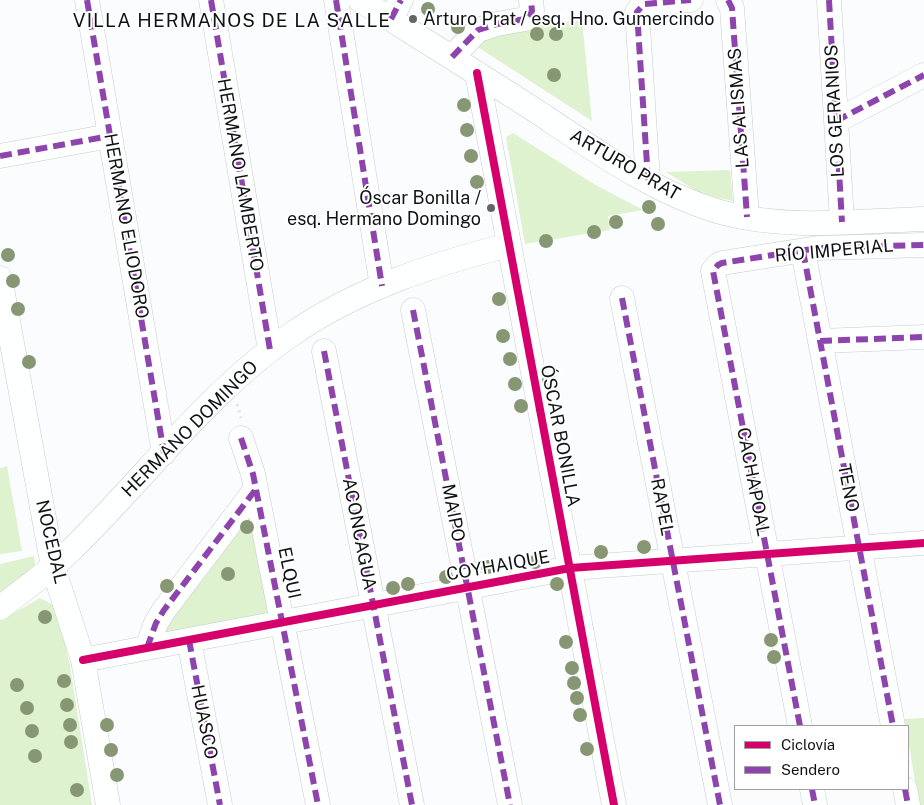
<!DOCTYPE html>
<meta charset="utf-8">
<style>
body{margin:0}
#map{position:relative;width:924px;height:805px;overflow:hidden;background:#fbfcfd;font-family:"Public Sans",sans-serif}
canvas{display:block}
.legend{position:absolute;left:734px;top:725px;width:175px;height:65px;box-sizing:border-box;background:#fff;border:1px solid #a0a0a1;margin:0;padding:6px 9px;list-style:none;font-size:15px;color:#111214}
.legend li{display:flex;align-items:center;gap:10px;height:25px}
.legend b{width:25px;border:1px solid #a0a0a1}
</style>
<div id="map">
<canvas width="924" height="805"></canvas>
<ul class="legend">
<li><b style="height:6px;background:#d6006c"></b>Ciclovía</li>
<li><b style="height:6px;background:#8e44ad"></b>Sendero</li>
</ul>
</div>
<script>
const c = document.querySelector('canvas').getContext('2d');
c.lineJoin = 'round';
function paint(path, color) {
  c.fillStyle = color;
  c.fill(path, 'evenodd');
}
function trace(path, color, width, dash) {
  c.strokeStyle = color;
  c.lineWidth = width;
  c.lineCap = dash ? 'butt' : 'round';
  c.setLineDash(dash || []);
  c.stroke(path);
}
function drawText(font, color, halo, rows, align = 'center') {
  c.font = font + ' "Public Sans",sans-serif';
  c.lineWidth = 4;
  c.setLineDash([]);
  c.textBaseline = 'middle';
  c.strokeStyle = halo;
  c.fillStyle = color;
  for (const [text, x, y, turn = 0] of rows) {
    c.save();
    c.translate(x, y);
    c.rotate((+turn || 0) * Math.PI / 180);
    c.textAlign = isNaN(turn) ? turn : align;
    if (halo) c.strokeText(text, 0, 0);
    c.fillText(text, 0, 0);
    c.restore();
  }
}
paint(new Path2D(`
 M582,20L592,121L476,46L494,31Z
 M513,133L594,184L643,210L608,216L610,230L525,244L506,137Z
 M730,170L733,201L701,194L666,172Z
 M7,466L22,551L0,554V468Z
 M253,510L276,616L156,635Z
 M34,556C40,576 15,588 0,599V564Z
 M40,598L57,607L70,666L92,805H0V621Z
 M924,718V805H919L908,739V726H906L904,719Z`), '#def2cf');
const minor = new Path2D(`
 M87,0L164,453
 M211,0L270,350
 M336,0L382,286
 M360,0C419,37 477,73 536,111C593,149 657,195 724,213C788,230 859,221 924,219
 M728,0L732,8L747,217
 M829,0L842,222
 M391,19L401,0
 M452,57L478,30L497,24L525,19L532,11L531,0
 M477,73L614,805
 M836,121L924,75
 M0,156L110,136
 M648,180L637,12L644,4L691,0
 M803,251L893,726
 M0,278L53,567L83,660L108,805
 M622,298L720,805
 M413,310L510,805
 M820,341L924,337
 M324,351L412,805
 M241,438L253,474L318,805
 M0,608C23,590 47,573 68,553C143,481 206,393 292,334C357,289 434,264 509,245
 M189,640L220,805
 M147,648L156,623L164,610L256,489
 M83,660L570,568L924,543
 M800,726L713,271L718,265L722,263L818,248L924,245
 M812,789L815,805
 M905,789L908,805`);
trace(minor, '#cacacc', 25);
trace(new Path2D(`
 M237,404L241,418`), '#e1e2e2', 3, [2.5, 4]);
trace(minor, '#feffff', 24);
trace(new Path2D(`
 M87,0L164,453
 M211,0L270,350
 M336,0L382,286
 M728,0L732,8L747,217
 M829,0L842,222
 M391,19L401,0
 M452,57L478,30L497,24L525,19L532,11L531,0
 M836,121L924,75
 M0,156L110,136
 M648,180L637,12L644,4L691,0
 M803,251L893,726
 M622,298L720,805
 M413,310L510,805
 M820,341L924,337
 M324,351L412,805
 M241,438L253,474L318,805
 M189,640L220,805
 M147,648L156,623L164,610L256,489
 M800,726L713,271L718,265L722,263L818,248L924,245
 M812,789L815,805
 M905,789L908,805`), '#8e44ad', 6, [12, 6]);
trace(new Path2D(`
 M477,73L614,805
 M83,660L570,568L924,543`), '#d6006c', 8);
c.fillStyle = '#879774';
for (const [x, y] of [
 [428,9],
 [458,27],
 [537,34],
 [556,34],
 [554,75],
 [464,105],
 [467,130],
 [471,156],
 [477,182],
 [649,207],
 [616,222],
 [658,224],
 [594,232],
 [546,241],
 [8,255],
 [13,281],
 [499,299],
 [18,309],
 [503,336],
 [510,359],
 [29,362],
 [549,380],
 [515,384],
 [521,406],
 [247,527],
 [644,547],
 [601,552],
 [535,562],
 [488,567],
 [228,574],
 [446,577],
 [408,584],
 [557,584],
 [167,586],
 [393,588],
 [45,617],
 [771,640],
 [566,642],
 [774,657],
 [572,668],
 [64,681],
 [574,683],
 [17,685],
 [577,698],
 [67,705],
 [27,708],
 [580,715],
 [70,725],
 [107,725],
 [32,731],
 [71,742],
 [587,749],
 [111,750],
 [35,756],
 [117,775],
 [77,790]
]) {
  c.beginPath();
  c.arc(x, y, 7, 0, 2 * Math.PI);
  c.fill();
}
for (const [x, y, r, color] of [
 [413,19,5,"#636466"],
 [491,208,5,"#636466"]
]) {
  const dot = new Path2D();
  dot.arc(x, y, r, 0, 2 * Math.PI);
  c.fillStyle = color;
  c.fill(dot);
  trace(dot, '#fff', 2);
}
drawText('18px', '#111214', '#fff', [
 ["Arturo Prat / esq. Hno. Gumercindo",423,19],
 ["Óscar Bonilla /",481,198,"right"],
 ["esq. Hermano Domingo",481,219,"right"]
], 'left');
drawText('18px', '#111214', '#fff', [
 ["LAS ALISMAS",739,108,-94],
 ["LOS GERANIOS",835,111,-93],
 ["ARTURO PRAT",625,165,30],
 ["HERMANO LAMBERTO",240,175,80],
 ["HERMANO ELIODORO",126,226,80],
 ["RÍO IMPERIAL",834,251,-5],
 ["HERMANO DOMINGO",190,429,-45],
 ["ÓSCAR BONILLA",560,436,79],
 ["CACHAPOAL",753,482,79],
 ["TENO",848,488,79],
 ["RAPEL",662,507,79],
 ["MAIPO",453,513,79],
 ["ACONCAGUA",359,534,79],
 ["NOCEDAL",51,542,77],
 ["COYHAIQUE",498,566,-10],
 ["ELQUI",289,573,78],
 ["HUASCO",204,722,79]
]);
c.letterSpacing = '1px';
drawText('19px', '#111214', '#fff', [
 ["VILLA HERMANOS DE LA SALLE",232,21]
]);
c.letterSpacing = '0px';
</script>
